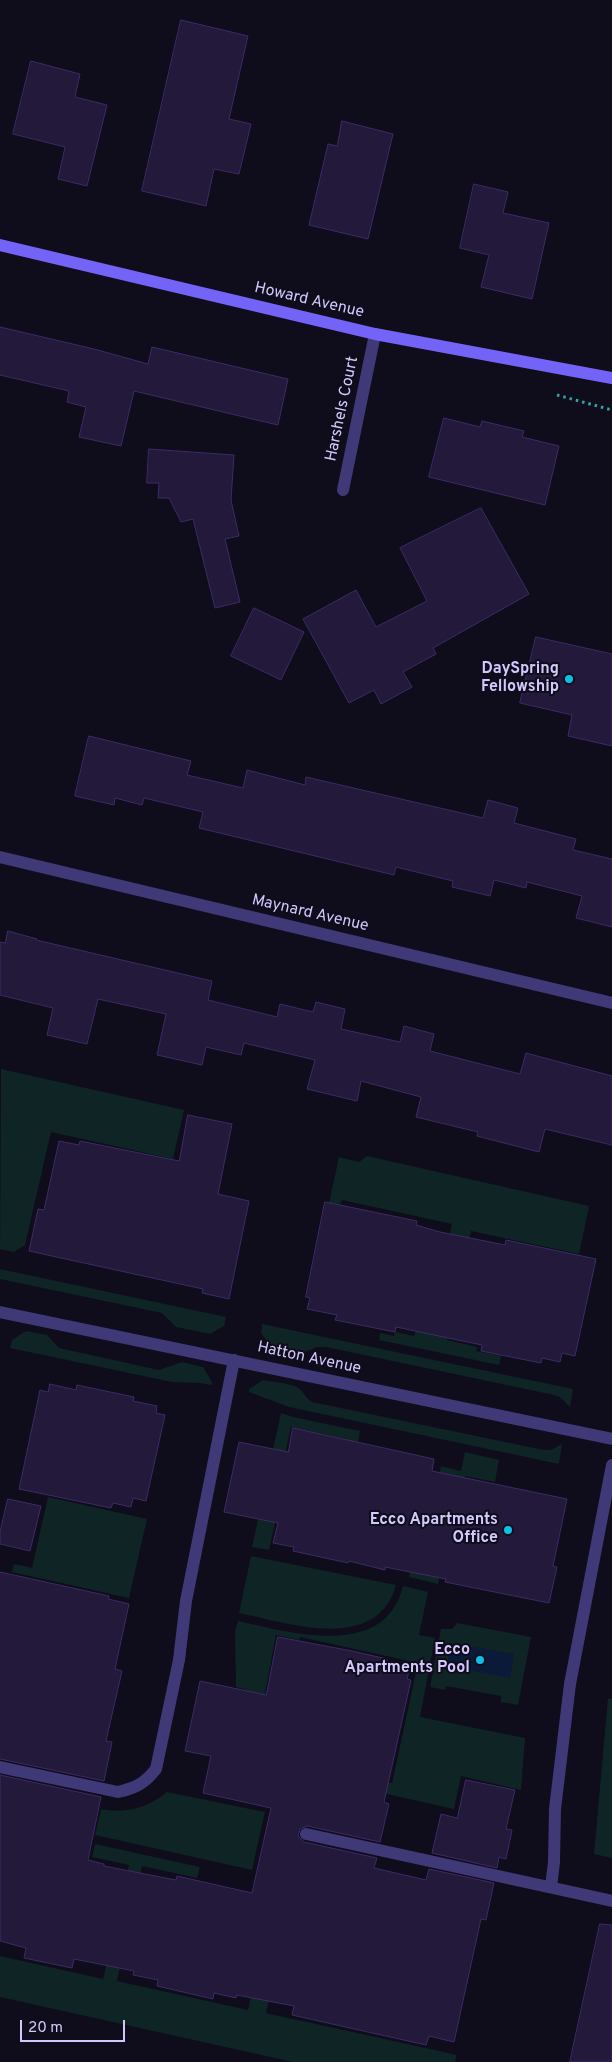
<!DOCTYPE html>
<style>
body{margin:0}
#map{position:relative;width:612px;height:2062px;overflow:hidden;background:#0f0c1b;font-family:Overpass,sans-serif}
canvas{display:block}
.scale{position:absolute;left:20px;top:2020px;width:105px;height:22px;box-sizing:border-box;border:2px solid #d2c8fc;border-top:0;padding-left:6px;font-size:15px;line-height:18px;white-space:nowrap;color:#d2c8fc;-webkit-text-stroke:4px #0f0c1b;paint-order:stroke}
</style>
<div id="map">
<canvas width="612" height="2062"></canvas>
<div class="scale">20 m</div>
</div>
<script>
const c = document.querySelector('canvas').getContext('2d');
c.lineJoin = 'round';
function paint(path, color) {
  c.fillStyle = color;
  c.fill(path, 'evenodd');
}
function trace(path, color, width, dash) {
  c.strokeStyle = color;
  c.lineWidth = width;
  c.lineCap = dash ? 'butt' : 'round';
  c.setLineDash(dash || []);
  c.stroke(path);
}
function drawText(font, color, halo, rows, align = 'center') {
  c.font = font + ' Overpass,sans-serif';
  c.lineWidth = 4;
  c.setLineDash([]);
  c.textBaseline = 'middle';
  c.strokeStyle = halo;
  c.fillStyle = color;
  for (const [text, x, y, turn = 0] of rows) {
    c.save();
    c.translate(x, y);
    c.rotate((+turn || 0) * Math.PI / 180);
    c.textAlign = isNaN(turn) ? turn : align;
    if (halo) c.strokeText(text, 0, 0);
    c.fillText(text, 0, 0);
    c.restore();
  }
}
paint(new Path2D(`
 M1,1069L184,1110L173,1159L51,1132L25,1245L14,1252L0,1249Z
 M367,1156L589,1206L579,1254L471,1231L447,1340L477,1347L476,1351L501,1356L499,1365L379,1340L380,1333L394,1336L395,1332L414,1336L416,1330L429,1332L452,1224L342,1200L340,1205L329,1203L339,1157L359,1162Z
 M0,1269L226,1317L224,1326L210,1334L176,1327L162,1313L0,1279Z
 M262,1324L573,1389L570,1407L560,1397L554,1395L326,1347H317L305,1352L271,1347L261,1333Z
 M26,1331L47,1335L59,1348L159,1370L182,1362L203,1367L212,1382V1385L200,1383L172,1382L10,1348L12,1340Z
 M263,1380C274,1382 288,1383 297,1387C304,1391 305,1398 312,1402L544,1450H551L562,1444L559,1464L289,1407L249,1392V1389Z
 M281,1413L293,1417L360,1431L358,1444L347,1442V1439L291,1427L280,1478L285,1479L269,1550L252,1547Z
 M465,1452L499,1460L495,1482L465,1476L454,1510L438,1584L409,1577L424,1507L432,1508L441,1466L461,1471Z
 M48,1497L147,1519L129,1598L12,1572L14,1564L32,1568Z
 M251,1556L396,1585C377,1654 288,1623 239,1613Z
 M403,1586L428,1592L419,1635L435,1638L420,1717L525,1738L521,1790L461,1776L454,1809L324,1780L326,1769L392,1783L418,1663L300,1637L299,1640L276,1635L263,1704L243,1712L247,1690L236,1687L235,1631L238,1621C289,1632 385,1661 403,1586Z
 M457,1623L531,1637L518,1705L501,1702V1696L446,1686L445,1690L430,1687L441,1629H452Z
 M608,1698L612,1699V1858L594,1854Z
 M167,1792L265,1812L252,1870L95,1835L101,1809C125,1814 148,1808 167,1792Z
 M95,1844L200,1867L197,1878L142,1866L117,1981L248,2010L274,1893L292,1897L266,2013L457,2055L455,2062H293L0,1997V1956L103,1979L129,1865L92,1857Z`), '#0f2424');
paint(new Path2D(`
 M451,1643L514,1654L510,1678L447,1666Z`), '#0c1a39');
const building = new Path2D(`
 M181,20L248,36L229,119L251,124L239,174L214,169L206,206L142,191Z
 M31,61L80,74L75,97L107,105L87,186L58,179L65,147L13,134Z
 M342,121L393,134L368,239L309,225L328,144L337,146Z
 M474,184L508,192L503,213L549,223L532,299L481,287L489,255L460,248Z
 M0,327L94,349L148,364L152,347L288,379L278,425L134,391L121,446L79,437L86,407L67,402L69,391L0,375Z
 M444,418L480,427L482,421L524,431L522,437L559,446L545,505L429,477Z
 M149,449L234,455L231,500L239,536L225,539L240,602L215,608L193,519L181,522L169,498H158L159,483H147Z
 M481,508L529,594L433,648L436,654L403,672L412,687L381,704L374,690L349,703L303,619L356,590L376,627L427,601L400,548Z
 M254,608L304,632L281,680L231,656Z
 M536,637L612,654V746L568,736L572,715L520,703Z
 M89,736L191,761L187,775L243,788L247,770L305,785L306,777L483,818L488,800L518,808L514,823L576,839L573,850L612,859V927L576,918L582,896L527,882L526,888L494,880L490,896L452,887L453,881L396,867L394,875L199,828L203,812L144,798L142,805L115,798L114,805L75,796Z
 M8,931L37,939L36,940L212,981L208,1000L277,1017L280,1004L313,1012L316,1002L345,1009L341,1029L400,1042L404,1026L434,1034L430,1051L520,1074L526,1053L612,1076V1145L545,1129L539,1152L477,1136L478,1132L416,1117L421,1097L361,1081L357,1101L307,1089L315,1060L244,1043L241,1055L206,1047L202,1065L157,1055L166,1014L98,999L87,1044L47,1035L53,1008L0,995V942L5,943Z
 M188,1115L232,1124L218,1194L249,1201L229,1299L202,1293L203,1289L29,1251L38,1209L44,1210L59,1141L79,1145L80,1141L179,1161Z
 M325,1202L417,1221L416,1225L440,1232L505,1245L506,1240L596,1259L575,1356L562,1353L560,1362L542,1358L541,1363L481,1351L482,1345L453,1339L396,1327L395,1332L335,1320L337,1315L307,1309L310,1298L306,1297Z
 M50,1384L76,1390L77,1385L134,1397L133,1401L157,1406L156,1413L165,1415L146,1501L133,1498L131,1507L113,1503L111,1508L19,1489L40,1390L48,1392Z
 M293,1428L434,1459L432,1471L567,1499L553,1566L557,1567L549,1603L445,1582L446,1579L385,1567V1570L349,1561L348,1563L293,1551L294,1547L273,1543L278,1523L224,1512L239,1442L288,1452Z
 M8,1499L41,1506L30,1551L0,1544V1532Z
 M0,1572L109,1596L108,1599L129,1604L115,1669L122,1671L106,1741L112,1742L104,1781L0,1759Z
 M278,1637L352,1651L387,1659V1662L410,1667L407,1679L411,1680L384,1802L389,1804L380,1842L307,1826L300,1829L298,1836L304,1842L377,1858L374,1868L426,1880L429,1869L494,1883L486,1920L481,1919L454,2042L429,2036L426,2045L292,2015L294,2006L237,1995L236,1998L214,1993L213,1999L157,1986L158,1980L133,1975L134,1971L74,1959L72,1968L24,1958L26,1948L0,1941V1775L101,1797L88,1860L104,1864V1866L176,1880L177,1876L252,1893L271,1808L203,1793L211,1756L185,1751L200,1681L266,1695Z
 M466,1780L515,1790L506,1829L512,1830L506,1859L499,1857L497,1868L432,1853L441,1814L457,1818Z
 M600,1924L612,1925V2062H570Z`);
paint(building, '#22193b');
trace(building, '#3c2c66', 1);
trace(new Path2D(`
 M557,395L612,410`), '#32a5a6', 3, [2.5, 4]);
trace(new Path2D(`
 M343,490L375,334
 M0,857L612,1003
 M0,1312L612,1439
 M0,1767L118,1792C136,1788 145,1783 156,1769L179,1660L186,1601L234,1360
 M306,1834L612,1901
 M551,1887L554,1862L555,1809L570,1684L612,1465`), '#403978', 12);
trace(new Path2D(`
 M0,245L375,334L612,378`), '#7364f7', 12);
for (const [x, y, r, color] of [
 [569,679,5,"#0cc0e5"],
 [508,1530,5,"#0cc0e5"],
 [480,1660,5,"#0cc0e5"]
]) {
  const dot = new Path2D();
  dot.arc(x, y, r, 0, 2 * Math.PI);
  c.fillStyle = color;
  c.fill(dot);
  trace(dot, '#0f0c1b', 2);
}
drawText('16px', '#d2c8fc', '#0f0c1b', [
 ["Howard Avenue",309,301,13],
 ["Harshels Court",343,409,-78],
 ["Maynard Avenue",310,914,13],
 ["Hatton Avenue",309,1359,12]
]);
drawText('bold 16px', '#d2c8fc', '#0f0c1b', [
 ["DaySpring",559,670],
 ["Fellowship",559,688],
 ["Ecco Apartments",498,1521],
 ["Office",498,1539],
 ["Ecco",470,1651],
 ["Apartments Pool",470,1669]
], 'right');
</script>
